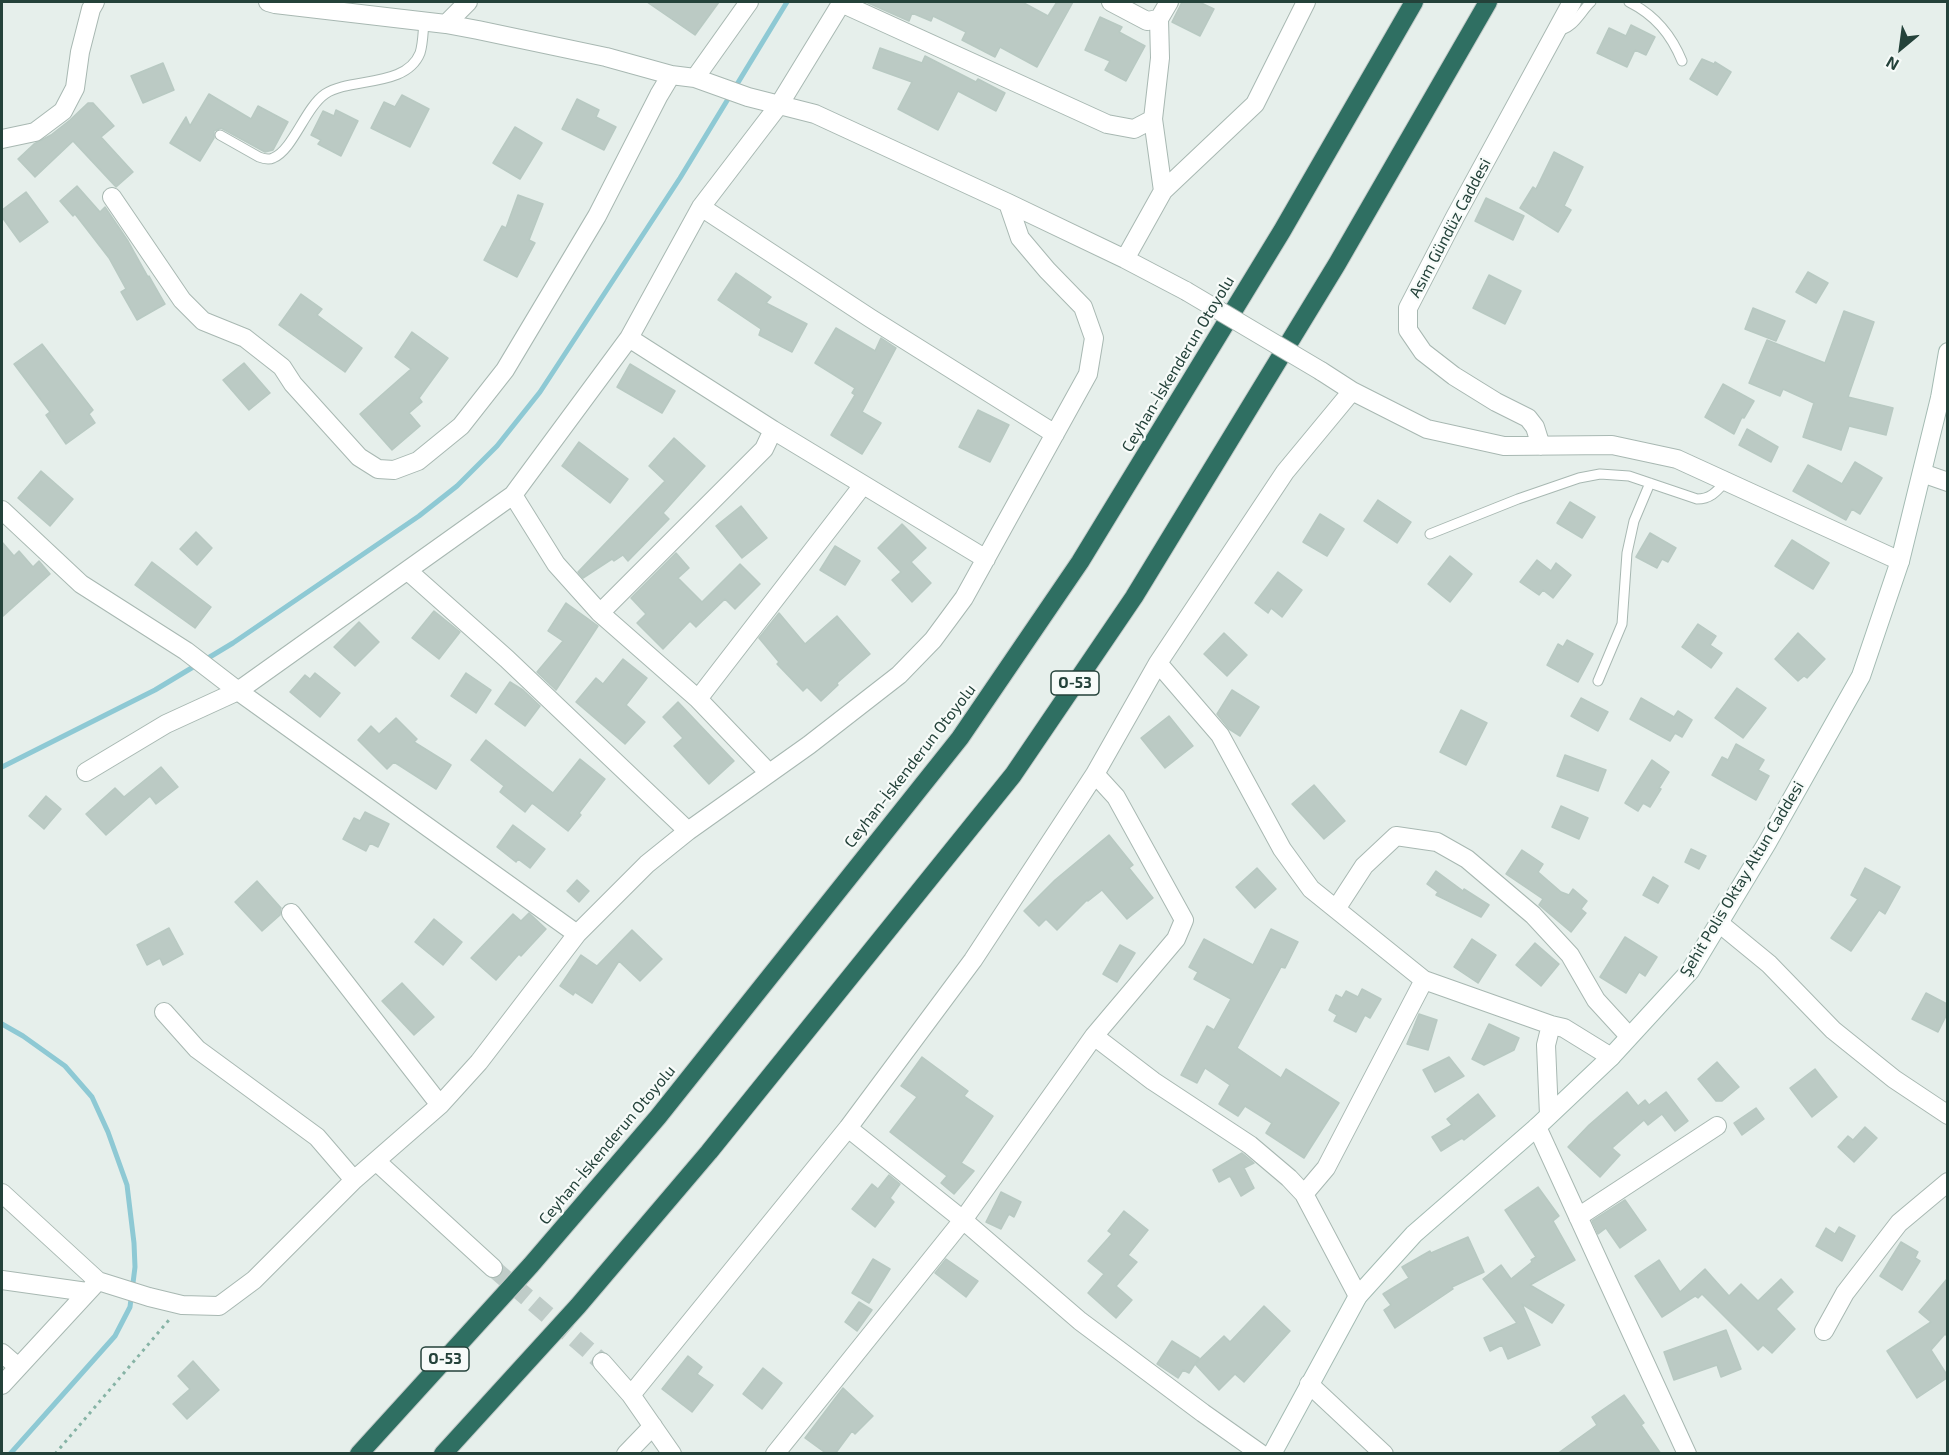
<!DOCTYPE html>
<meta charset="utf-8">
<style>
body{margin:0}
#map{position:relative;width:1949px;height:1455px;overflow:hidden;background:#e6efeb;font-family:"Exo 2",sans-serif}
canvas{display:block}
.frame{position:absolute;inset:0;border:3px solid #24423a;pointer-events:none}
.north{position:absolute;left:1871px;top:18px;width:60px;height:60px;-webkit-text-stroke:4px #f7fbf9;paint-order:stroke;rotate:209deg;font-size:16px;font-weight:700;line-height:24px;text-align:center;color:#24423a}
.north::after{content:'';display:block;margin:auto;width:21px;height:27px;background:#24423a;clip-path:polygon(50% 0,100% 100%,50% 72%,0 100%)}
</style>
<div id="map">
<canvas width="1949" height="1455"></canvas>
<div class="frame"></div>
<div class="north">N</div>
</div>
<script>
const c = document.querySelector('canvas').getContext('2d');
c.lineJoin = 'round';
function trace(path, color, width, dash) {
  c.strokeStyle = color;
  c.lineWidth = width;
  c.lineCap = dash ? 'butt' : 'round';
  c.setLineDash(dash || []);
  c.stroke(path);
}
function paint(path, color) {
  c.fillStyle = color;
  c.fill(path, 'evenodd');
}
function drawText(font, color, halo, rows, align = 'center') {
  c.font = font + ' "Exo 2",sans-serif';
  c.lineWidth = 4.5;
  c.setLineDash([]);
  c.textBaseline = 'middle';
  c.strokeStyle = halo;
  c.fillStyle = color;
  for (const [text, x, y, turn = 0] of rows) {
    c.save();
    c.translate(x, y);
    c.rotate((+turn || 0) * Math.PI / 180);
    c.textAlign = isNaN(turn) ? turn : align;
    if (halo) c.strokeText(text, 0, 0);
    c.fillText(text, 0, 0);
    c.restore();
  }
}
trace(new Path2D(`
 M2,767L155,690L233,643L419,516L457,486L497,446L540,392L680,178L787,2
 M2,1024L23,1036L65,1066L92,1097L108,1132L127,1185L134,1243L135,1267L130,1307L115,1336L10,1454`), '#8ec9d4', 5);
const building = new Path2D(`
 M647,2H719L695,35Z
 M866,2H1022L1048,16L1057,2H1073L1037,67L1000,47L995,57L962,40L966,32L933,16L931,21L912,13L909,21Z
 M1182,2H1199L1214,9L1200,36L1172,22Z
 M1100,17L1122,27L1119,32L1145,46L1126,81L1105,70L1110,61L1085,50Z
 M1631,25L1655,37L1646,55L1635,50L1627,67L1597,53L1609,28L1626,36Z
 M880,48L922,63L925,56L976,82L978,79L1005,93L996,111L958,91L938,130L898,109L912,82L873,68Z
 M1702,59L1714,64L1715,62L1731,72L1717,95L1690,79Z
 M163,63L174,90L143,103L131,76Z
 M209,94L251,119L258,106L288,122L273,150L265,152L221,128L214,131V138L200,161L170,143L186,117L190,126Z
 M402,95L429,109L410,147L371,128L384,102L395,107Z
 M577,99L599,110L596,117L616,127L604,150L562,129Z
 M88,103H93L114,126L101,137L133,172L116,187L73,141L35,177L18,159L34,144L51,135L70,120Z
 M336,110L358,121L341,156L318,144L321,140L311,135L323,111L334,116Z
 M515,127L542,143L520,179L493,163Z
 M1554,152L1583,167L1564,206L1571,210L1558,232L1520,208L1533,187L1536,189Z
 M77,186L100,212L105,207L128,241L148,277L149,276L165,304L137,320L121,292L126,289L109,258L75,214L73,216L60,201Z
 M26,192L48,222L20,242L2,217V210Z
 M518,195L543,204L529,240L535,243L517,277L484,260L502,226L506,228Z
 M1486,198L1524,216L1513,240L1475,221Z
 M1808,272L1828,283L1816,303L1796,292Z
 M736,273L771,297L766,303L807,324L792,352L759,335L761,329L718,300Z
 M1489,275L1521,291L1505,324L1473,308Z
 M301,294L322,309L317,315L362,348L345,372L279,325Z
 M1753,308L1785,321L1776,341L1745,329Z
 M1844,311L1874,322L1848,397L1893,408L1886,435L1849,426L1841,450L1803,437L1814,403L1783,389L1780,396L1749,383L1767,340L1825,363Z
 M836,328L875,351L881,338L896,348L862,412L881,423L862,454L831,435L855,395L852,393L855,388L815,363Z
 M412,332L448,358L419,398L422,402L409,413L420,426L392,450L360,414L411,369L395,357Z
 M42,344L93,410L89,414L95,423L66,444L46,415L50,412L14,364Z
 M244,363L270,393L249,410L223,380Z
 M630,364L675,391L662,413L617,387Z
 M1723,384L1754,401L1744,418L1742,417L1734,434L1705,417Z
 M978,410L1009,425L990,462L959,447Z
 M1747,429L1778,447L1771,462L1739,445Z
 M674,438L705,466L663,513L669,519L628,561L623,555L614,561L612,559L583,578L578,572L665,481L649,466Z
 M579,442L628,479L610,503L562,466Z
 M1855,462L1882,478L1860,514L1852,509L1846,520L1793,491L1808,465L1842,484Z
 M41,471L73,499L50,526L18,498Z
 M1378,500L1411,522L1397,543L1364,521Z
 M1570,502L1595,517L1582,538L1557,523Z
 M741,506L767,538L742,558L716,526Z
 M1320,514L1344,529L1327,556L1303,542Z
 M902,524L926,548L911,562L931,583L912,602L892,580L901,572L878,548Z
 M196,532L212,548L197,565L180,549Z
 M1650,533L1676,548L1668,562L1662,559L1657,568L1636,557Z
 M1792,540L1829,563L1813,589L1775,566Z
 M2,542L14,556L19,551L33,567L39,561L50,574L2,617Z
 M835,546L860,561L845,585L820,570Z
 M676,553L689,568L678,578L702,602L740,564L760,584L735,609L725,599L696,627L690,621L663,649L637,623L646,614L631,598Z
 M1450,556L1472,574L1450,602L1428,584Z
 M1537,560L1551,571L1556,563L1571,575L1553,598L1543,590L1539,595L1520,582Z
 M152,562L211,607L195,628L135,585Z
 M1278,572L1302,590L1282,617L1271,608L1268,613L1255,603Z
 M566,603L598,626L556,690L537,672L563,641L548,631Z
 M434,611L460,632L439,659L412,638Z
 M779,613L805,644L837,616L870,654L837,683L838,685L821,701L807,687L803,691L777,664L779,662L759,638Z
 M359,622L379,642L355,666L334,647Z
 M1698,624L1716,636L1710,645L1722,653L1711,668L1682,647Z
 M1224,633L1247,655L1227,676L1204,654Z
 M1798,633L1825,659L1807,678L1804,676L1798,681L1775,659Z
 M1567,640L1593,654L1578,682L1547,665L1558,644L1563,647Z
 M623,659L647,678L626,705L645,722L625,744L576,702L596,678L603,684Z
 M315,673L340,693L320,717L290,692L305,675L310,679Z
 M466,673L491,690L476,713L451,696Z
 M510,682L523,690L540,706L525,726L495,704Z
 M1737,688L1766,708L1743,738L1715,718Z
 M1232,690L1259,707L1240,736L1229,729L1217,714Z
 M1581,698L1608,712L1598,731L1571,716Z
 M1641,698L1674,717L1678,711L1692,720L1682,737L1675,733L1670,741L1630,719Z
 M678,702L734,761L709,784L674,746L683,738L663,717Z
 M1461,710L1487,723L1466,765L1440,752Z
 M1169,716L1193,746L1165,768L1141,738Z
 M396,718L417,739L414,742L451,765L436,789L394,762L387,769L358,740L371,726L379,734Z
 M486,740L553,793L580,759L605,779L579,813L581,815L568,831L532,803L525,812L500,792L504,786L471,760Z
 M1736,744L1764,760L1758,770L1769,776L1756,800L1712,775L1722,757L1728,760Z
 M1565,755L1606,770L1598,791L1557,776Z
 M1652,760L1669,772L1659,788L1661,789L1650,807L1643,803L1638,811L1625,803Z
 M161,767L178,787L156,804L150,796L106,835L86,814L115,788L124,797Z
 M1314,785L1345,821L1324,839L1292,804Z
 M46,796L61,809L44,829L29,816Z
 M1561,806L1588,818L1579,839L1552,827Z
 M365,812L389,824L378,847L370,843L366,851L343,839L354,818L360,821Z
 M513,825L545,849L530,868L518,859L516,862L497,847Z
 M1109,835L1133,865L1129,868L1153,898L1127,919L1102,890L1088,901L1087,900L1057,930L1046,919L1039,926L1024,911L1055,880Z
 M1691,849L1706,856L1699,869L1685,862Z
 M1522,850L1543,864L1538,872L1561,892L1569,895L1573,889L1587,901L1581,909L1586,913L1571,932L1539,905L1543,899L1506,874Z
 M1257,868L1276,889L1255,908L1236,887Z
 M1865,868L1900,887L1885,914L1879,910L1851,951L1831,938L1858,899L1851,895Z
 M1436,871L1463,891L1464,889L1489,905L1481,917L1436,895L1438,892L1427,884Z
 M1653,877L1668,886L1658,903L1643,895Z
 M577,880L589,891L579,902L567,891Z
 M257,881L281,908L280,915L262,931L235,902Z
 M529,913L546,929L521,956L519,954L496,980L471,958L513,914L521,921Z
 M434,919L462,942L443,965L415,942Z
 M169,928L183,954L163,965L160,958L147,965L137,945Z
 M1271,929L1298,942L1285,968L1281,967L1237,1048L1281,1078L1286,1069L1339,1103L1304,1158L1266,1133L1272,1123L1245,1106L1238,1116L1219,1104L1230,1085L1205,1068L1197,1083L1181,1075L1207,1026L1214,1030L1231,999L1194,979L1198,972L1189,967L1204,939L1253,965Z
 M632,930L662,959L640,981L619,961L592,1003L575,992L573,995L560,986L581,955L597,966Z
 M1625,937L1657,957L1645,976L1639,972L1626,993L1600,977Z
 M1472,939L1496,955L1478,983L1454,967Z
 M1535,943L1559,964L1541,986L1516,965Z
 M1120,945L1135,953L1117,982L1103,974Z
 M402,983L434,1017L414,1035L382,1001Z
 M1362,989L1381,999L1370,1018L1365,1015L1356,1032L1334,1021L1337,1015L1329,1010L1336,995L1342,998L1346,991L1358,997Z
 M1926,993L1947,1004V1014L1938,1032L1912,1019Z
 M1419,1014L1437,1020L1428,1050L1407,1044Z
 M1489,1024L1519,1038L1514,1050L1484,1065L1472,1059Z
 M922,1057L968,1091L964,1096L993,1116L961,1163L974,1171L954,1194L941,1183L947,1176L890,1132L917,1097L901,1086Z
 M1449,1057L1464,1076L1435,1092L1423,1070Z
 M1717,1062L1739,1087L1722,1101H1716L1698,1079Z
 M1815,1069L1837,1097L1812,1117L1790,1088Z
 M1627,1092L1638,1106L1645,1100L1649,1105L1666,1092L1688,1121L1675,1131L1662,1114L1648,1125L1644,1120L1612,1148L1620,1155L1600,1177L1568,1147L1589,1125Z
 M1478,1094L1495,1116L1464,1140L1462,1138L1441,1151L1432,1137L1452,1125L1447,1119Z
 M1756,1108L1764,1119L1742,1135L1734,1123Z
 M1865,1127L1877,1138L1854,1162L1838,1147L1848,1136L1853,1140Z
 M1242,1153L1254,1163L1244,1168L1254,1188L1241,1196L1230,1176L1219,1182L1213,1170Z
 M889,1175L900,1184L890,1198L894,1202L875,1227L852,1209L872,1184L878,1189Z
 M1538,1187L1559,1216L1553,1221L1575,1260L1530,1285L1564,1305L1552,1323L1522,1304L1540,1345L1508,1359L1502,1345L1490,1351L1484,1338L1517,1323L1483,1279L1501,1265L1511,1279L1532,1262L1531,1260L1536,1257L1505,1210Z
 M1001,1192L1021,1202L1014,1217L1009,1214L1001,1229L986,1222Z
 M1625,1200L1646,1230L1620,1248L1606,1228L1598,1234L1592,1221Z
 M1124,1211L1148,1230L1128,1255L1137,1262L1116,1286L1132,1300L1116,1318L1088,1293L1104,1274L1088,1261L1112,1234L1108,1231Z
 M1839,1227L1855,1236L1842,1261L1816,1246L1826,1228L1835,1234Z
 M1468,1237L1484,1272L1452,1287L1453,1289L1395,1328L1384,1310L1391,1305L1383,1294L1409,1278L1402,1267L1430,1251L1431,1253Z
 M1901,1242L1918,1252L1915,1258L1920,1261L1902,1290L1880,1276Z
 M873,1259L890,1269L869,1303L852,1293Z
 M946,1259L978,1281L966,1297L935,1273Z
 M1659,1260L1680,1292L1705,1269L1729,1296L1741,1284L1758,1301L1781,1279L1793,1292L1776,1309L1795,1329L1772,1353L1763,1345L1758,1350L1702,1294L1698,1298L1695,1296L1662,1317L1635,1276Z
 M1947,1279V1336L1945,1334L1931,1350L1947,1375V1378L1917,1398L1887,1351L1931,1322L1919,1312Z
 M859,1302L872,1310L857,1331L845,1322Z
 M1264,1306L1290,1331L1244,1382L1235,1374L1219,1390L1195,1364L1189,1373L1183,1370L1178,1378L1157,1364L1172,1341L1199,1358L1195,1364L1224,1336L1230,1342Z
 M1726,1330L1741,1369L1721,1377L1717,1365L1674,1380L1664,1352Z
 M688,1356L702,1367L697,1374L713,1385L692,1412L662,1389Z
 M193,1361L219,1390L187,1419L173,1404L190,1389L178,1376Z
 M763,1368L782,1383L762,1409L743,1394Z
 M843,1388L873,1416L855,1434L852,1431L835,1454H827L805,1438Z
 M1624,1395L1644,1423L1641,1425L1661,1454H1557L1597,1425L1592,1417Z`);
paint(building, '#bbcac4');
trace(building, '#b8c9c2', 1.5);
trace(new Path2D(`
 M493,1268L602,1362`), '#bfccc8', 18, [18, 9]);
const lane = new Path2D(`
 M1629,2C1655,15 1671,34 1682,61
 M1558,30C1573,30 1581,11 1591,2
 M220,135L259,157C264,159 269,160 273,158C293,150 305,108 325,94C350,77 406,88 420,53C423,44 423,32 424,22
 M1430,534L1518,499L1579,478L1600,474L1629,476L1697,499C1711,499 1717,491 1726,481
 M1598,681L1622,624L1627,553L1634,521L1650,483`);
const street = new Path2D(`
 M268,2L275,4L446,24L478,30L606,57L671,75L695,78L748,97L815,114L1008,203L1125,259L1186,291
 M1111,2L1147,21L1159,19
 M841,3L1107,124L1134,129L1153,119
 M446,24L468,2
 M695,78L749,2
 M2,139L35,132L63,111L75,88L80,52L91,9L95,2
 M1163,191L1153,119L1160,58L1159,19L1169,2
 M112,197L182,300L203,321L245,338L282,367L293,384L359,457L378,469L394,470L418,461L461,426L505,370L597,216L659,95L671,75
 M701,207L870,318L1055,434
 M1125,259L1163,191L1255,104L1306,2
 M629,338L773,430L986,559
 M1321,371L1352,391L1427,429L1504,446L1612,445L1677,459L1900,561
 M1541,446L1535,427L1528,418L1496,402L1454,376L1423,352L1408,330V308L1455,217L1572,2
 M1922,473L1948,482
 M513,495L556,564L600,613L698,699L769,773
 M2,510L81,584L186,651L238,691L577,934
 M408,571L507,659L688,831
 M600,613L764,449L773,430
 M1158,663L1220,735L1282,849L1311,889L1424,980L1551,1025L1564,1028L1611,1057
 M698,699L863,485
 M86,772L166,724L238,691L513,495L629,338L701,207L779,105L842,2
 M1336,909L1364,866L1396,836L1437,842L1467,859L1533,915L1570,955L1596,1000L1629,1036
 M291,913L440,1105
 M1719,923L1769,964L1833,1030L1894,1079L1948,1115
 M164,1012L197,1049L317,1137L354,1180
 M1094,1036L1153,1081L1250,1145L1289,1178L1304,1194L1358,1296
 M1549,1115L1546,1045L1551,1025
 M1537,1127L1687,1454
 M848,1128L963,1220L1080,1321L1203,1413L1261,1454
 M376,1161L493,1268
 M2,1193L98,1281
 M1304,1194L1326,1168L1424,980
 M1578,1217L1717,1126
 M2,1280L87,1292
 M1824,1331L1845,1293L1899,1223L1948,1182
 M2,1353L17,1366
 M602,1362L631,1395L672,1454
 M1309,1384L1384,1454
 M2,1385L98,1281L149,1297L182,1305L219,1306L254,1280L354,1180L440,1105L479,1062L577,934L647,864L688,831L809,745L899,675L933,640L964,598L1088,374L1094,338L1083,307L1047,270L1020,238L1008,203
 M631,1395L848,1128L973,960L1095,774L1158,663L1285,472L1352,391
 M626,1454L653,1426
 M775,1454L963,1220L1094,1036L1176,939L1184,920L1116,797L1095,774`);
const secondary = new Path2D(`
 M1272,1454L1358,1296L1414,1234L1537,1127L1611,1057L1690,971L1767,843L1861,676L1900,561L1940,398L1948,352`);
const highway = new Path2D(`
 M359,1454L531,1265L658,1117L960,738L1080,562L1282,231L1414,2
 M443,1454L578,1306L709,1152L1013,775L1134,597L1337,264L1488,2`);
trace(lane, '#a8b8b2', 11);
trace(street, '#a8b8b2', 20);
trace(secondary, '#a4bbb3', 20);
trace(highway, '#c2cac8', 20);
trace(new Path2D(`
 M55,1454L169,1320`), '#86b3a5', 3, [3, 4.5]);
trace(lane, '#fff', 9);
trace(street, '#fff', 18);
trace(secondary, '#fff', 18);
trace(highway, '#2f6f62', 18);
const streetBridge = new Path2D(`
 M1186,291L1321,371`);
trace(streetBridge, '#a8b8b2', 20, []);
trace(streetBridge, '#fff', 18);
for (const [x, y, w] of [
 [1075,683,48],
 [445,1359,48]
]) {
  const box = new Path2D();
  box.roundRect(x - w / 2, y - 12, w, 24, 4.5);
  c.fillStyle = '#f7fbf9';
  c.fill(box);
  trace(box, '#24423a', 1.5);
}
drawText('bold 15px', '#24423a', null, [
 ["O-53",1075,683],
 ["O-53",445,1359]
]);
drawText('16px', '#24423a', '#f7fbf9', [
 ["Asım Gündüz Caddesi",1450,228,-62],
 ["Ceyhan-İskenderun Otoyolu",1178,364,-59],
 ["Ceyhan-İskenderun Otoyolu",910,766,-52],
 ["Şehit Polis Oktay Altun Caddesi",1742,879,-59],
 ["Ceyhan-İskenderun Otoyolu",607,1145,-50]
]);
</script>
